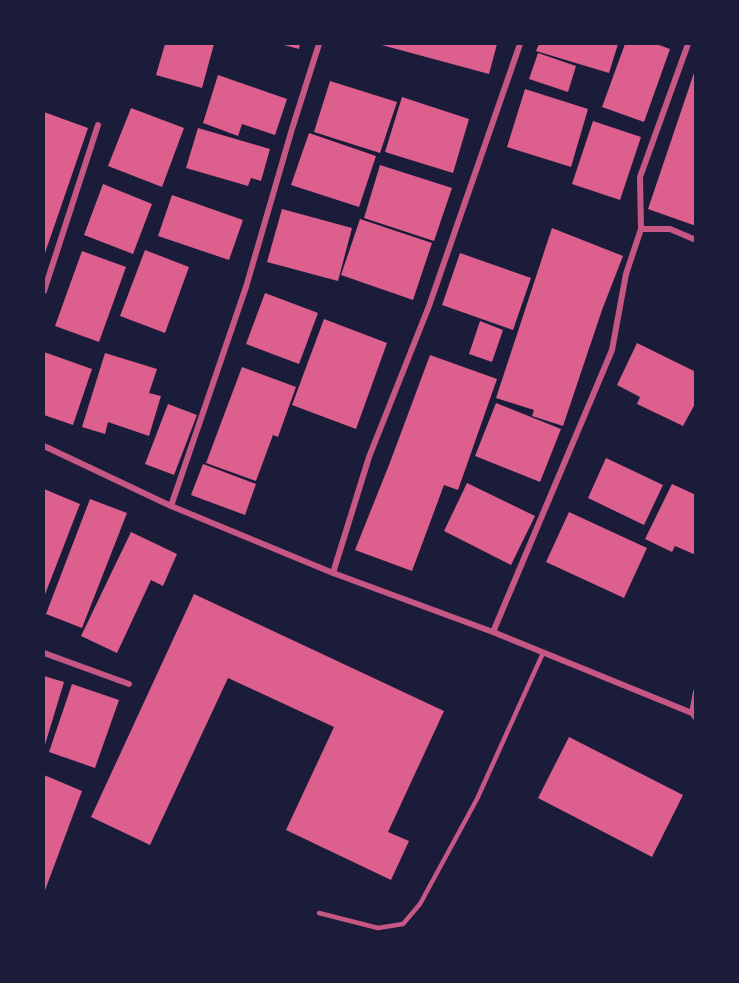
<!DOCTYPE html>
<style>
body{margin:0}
#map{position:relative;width:739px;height:983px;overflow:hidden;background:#1b1b3a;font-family:"DM Sans",sans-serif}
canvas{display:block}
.frame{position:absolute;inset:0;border:45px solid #1b1b3a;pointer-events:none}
</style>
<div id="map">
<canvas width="739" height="983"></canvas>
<div class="frame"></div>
</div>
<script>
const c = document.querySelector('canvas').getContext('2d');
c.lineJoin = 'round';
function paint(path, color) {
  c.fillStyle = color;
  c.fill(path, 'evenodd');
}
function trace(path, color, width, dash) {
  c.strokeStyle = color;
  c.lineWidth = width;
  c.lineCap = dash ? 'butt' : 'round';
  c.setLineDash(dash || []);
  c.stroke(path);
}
paint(new Path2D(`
 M165,44H214L202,88L156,75Z
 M280,44H300L299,49Z
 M378,44H497L489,74Z
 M539,44H618L609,73L536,51Z
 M625,44H656L670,49L644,122L602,107Z
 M538,53L576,66L568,92L529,79Z
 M696,67V226L648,209Z
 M218,75L287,99L275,135L242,124L238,136L203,123Z
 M330,81L397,102L380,153L314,132Z
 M525,89L588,109L571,167L507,147Z
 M402,97L469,119L453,173L385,152Z
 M131,108L184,128L162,187L108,166Z
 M44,112L88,128L44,256Z
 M593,121L641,137L620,200L572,184Z
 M198,128L270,149L261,181L251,178L248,186L186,168Z
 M309,133L376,156L359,207L291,185Z
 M380,165L452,188L434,241L364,218Z
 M103,184L152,204L133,254L84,235Z
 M172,195L243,220L229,260L158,236Z
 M282,209L352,228L338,281L267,262Z
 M360,219L432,243L413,300L341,275Z
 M552,228L623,256L602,310L563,426L532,416L534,410L496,398Z
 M145,250L189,267L165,333L120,316Z
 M82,251L126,267L99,342L55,326Z
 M460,253L531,278L513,330L442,305Z
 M265,293L318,313L299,364L246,344Z
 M324,319L387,343L356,429L292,405Z
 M480,321L503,330L492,362L469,354Z
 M637,343L696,372V402L683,426L637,404L640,397L617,385Z
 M44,352L92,369L73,425L44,415L45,404L44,403Z
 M105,353L157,369L149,393L161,396L149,436L108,422L105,434L82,427Z
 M430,355L497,379L458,490L444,485L412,571L355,550L389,465Z
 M242,367L296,387L278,437L273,435L256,481L206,463Z
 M496,403L561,429L540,482L475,456Z
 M168,404L197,415L174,475L145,464Z
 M606,458L663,485L644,525L588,498Z
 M203,464L256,484L245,515L191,495Z
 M467,483L535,516L511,565L444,531Z
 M672,484L696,495V555L675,546L672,552L645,539Z
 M44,489L80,504L44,597Z
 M90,499L127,513L82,628L46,614Z
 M569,512L647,548L624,598L546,562Z
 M131,532L177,554L163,586L151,580L117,653L81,636Z
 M194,594L444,711L388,832L409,841L391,880L286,830L334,727L228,678L150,845L91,817Z
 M44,676L64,682L44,748Z
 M72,684L119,700L95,768L49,752Z
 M569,737L683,795L652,857L538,798Z
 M44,775L82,791L44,893Z`), '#dd5f8e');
trace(new Path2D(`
 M319,913L378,928L403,924L420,904L477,799L543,653`), '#c65784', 4.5);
trace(new Path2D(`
 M641,229H670L696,240
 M44,291L98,125
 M44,446L171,506L333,573L493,632L692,713L696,718
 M171,506L246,287L292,129L319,44
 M333,573L369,457L429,306L520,44
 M493,632L612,350L626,274L641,229L640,177L688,44
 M44,653L129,684
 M692,713L696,692`), '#c65784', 6);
</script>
